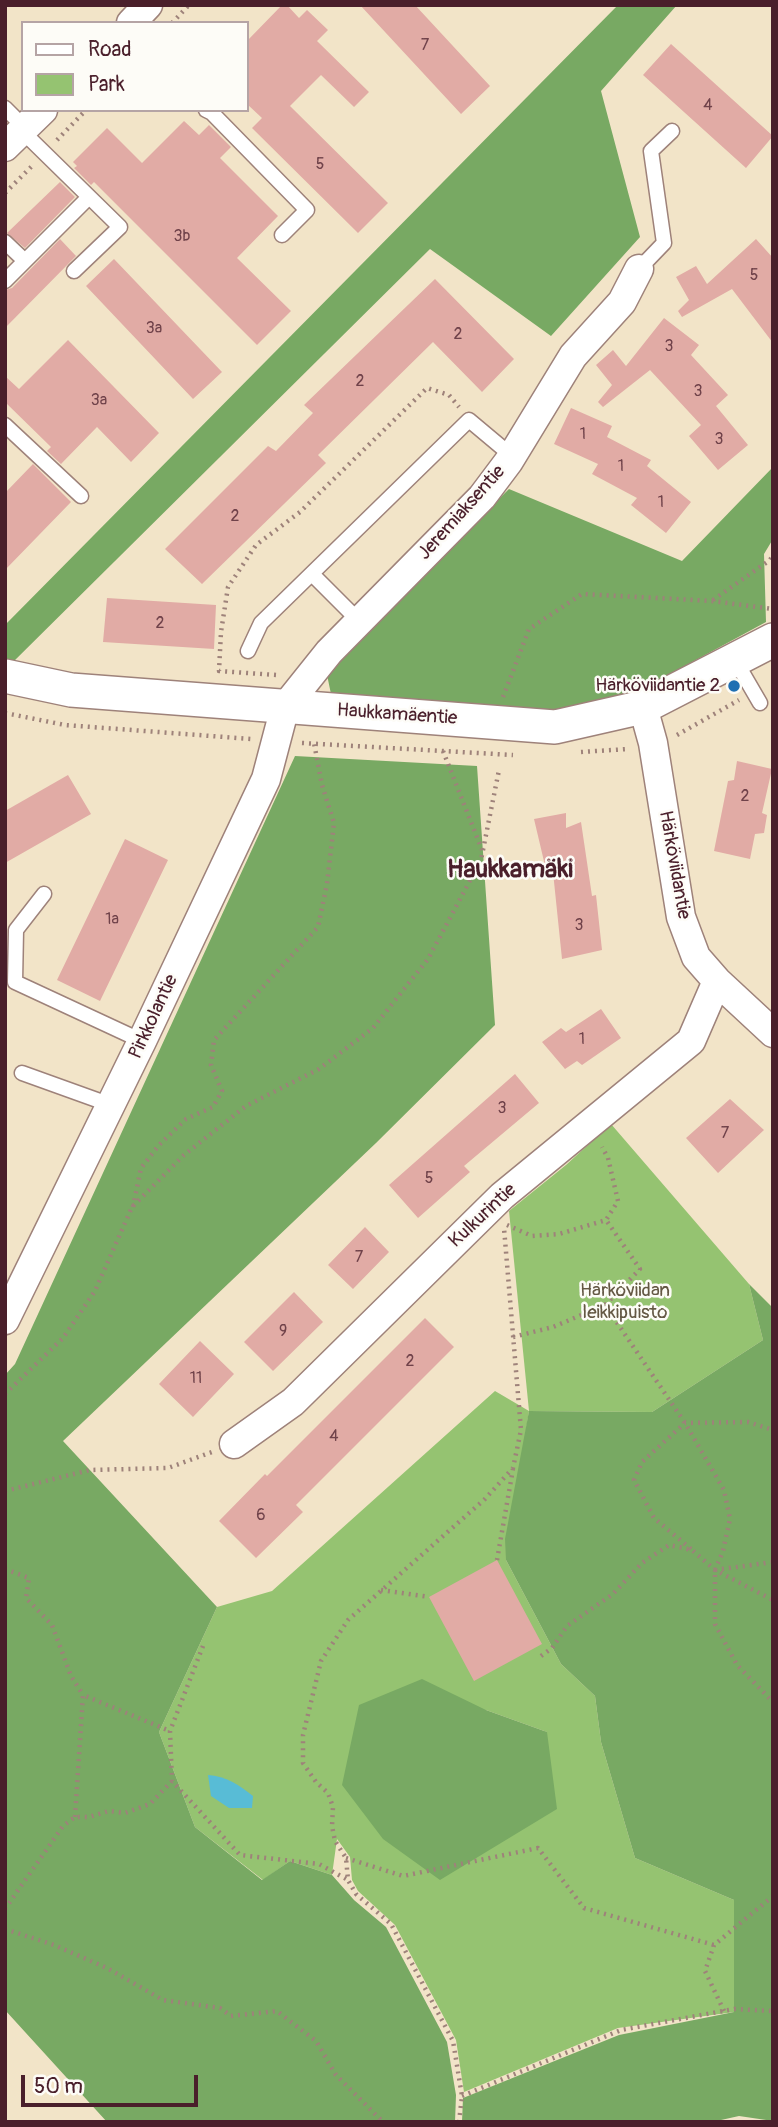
<!DOCTYPE html>
<meta charset="utf-8">
<style>
body{margin:0}
#map{position:relative;width:778px;height:2127px;overflow:hidden;background:#f2e4c8;font-family:Pangolin,sans-serif}
canvas{display:block}
.frame{position:absolute;inset:0;border:7px solid #4a1f2b;pointer-events:none}
.legend{position:absolute;left:21px;top:21px;width:228px;height:91px;box-sizing:border-box;background:#fdfcf7;border:2px solid #b5a4a5;margin:0;padding:9px 12px;list-style:none;font-size:21px;color:#4a1f2b}
.legend li{display:flex;align-items:center;gap:14px;height:35px}
.legend b{width:35px;border:2px solid #b5a4a5}
.scale{position:absolute;left:21px;top:2075px;width:177px;height:32px;box-sizing:border-box;border:4px solid #4a1f2b;border-top:0;padding-left:9px;font-size:21px;line-height:24px;white-space:nowrap;color:#4a1f2b;-webkit-text-stroke:5px #fdfcf7;paint-order:stroke}
</style>
<div id="map">
<canvas width="778" height="2127"></canvas>
<div class="frame"></div>
<ul class="legend">
<li><b style="height:9px;background:#fff"></b>Road</li>
<li><b style="height:19px;background:#95c371"></b>Park</li>
</ul>
<div class="scale">50 m</div>
</div>
<script>
const c = document.querySelector('canvas').getContext('2d');
c.lineJoin = 'round';
function paint(path, color) {
  c.fillStyle = color;
  c.fill(path, 'evenodd');
}
function trace(path, color, width, dash) {
  c.strokeStyle = color;
  c.lineWidth = width;
  c.lineCap = dash ? 'butt' : 'round';
  c.setLineDash(dash || []);
  c.stroke(path);
}
function drawText(font, color, halo, rows, align = 'center') {
  c.font = font + ' Pangolin,sans-serif';
  c.lineWidth = 5;
  c.setLineDash([]);
  c.textBaseline = 'middle';
  c.strokeStyle = halo;
  c.fillStyle = color;
  for (const [text, x, y, turn = 0] of rows) {
    c.save();
    c.translate(x, y);
    c.rotate((+turn || 0) * Math.PI / 180);
    c.textAlign = isNaN(turn) ? turn : align;
    if (halo) c.strokeText(text, 0, 0);
    c.fillText(text, 0, 0);
    c.restore();
  }
}
paint(new Path2D(`
 M611,1124L749,1284L763,1340L652,1412L529,1411L506,1560L561,1664L595,1696L601,1742L635,1858L734,1900V2012L618,2028L464,2092L456,2040L395,1925L358,1891L352,1880L350,1857L337,1839L332,1875L290,1861L263,1880L195,1827L159,1732L217,1607L272,1591L495,1391L529,1411L509,1211L566,1165ZM359,1705L486,1710L547,1732Z`), '#95c371');
paint(new Path2D(`
 M618,5H677L601,91L640,237L551,336L430,249L10,665L5,663V625Z
 M773,467V539L764,554L766,622L637,692L557,711L331,694L326,670L509,489L682,561Z
 M295,756L477,766L495,1025L376,1143L63,1441L217,1607L159,1732L195,1827L262,1880L290,1861L332,1875L354,1900L386,1927L447,2042L456,2095L455,2122H107L5,2010V1375L15,1364Z
 M749,1284L773,1308V2121L739,2116L712,2122H462L463,2098L619,2035L734,2012V1900L635,1858L601,1742L595,1696L561,1664L506,1560L505,1539L529,1411L652,1412L763,1340Z
 M422,1679L486,1710L547,1732L557,1809L440,1880L383,1839L342,1785L359,1705Z`), '#78a963');
paint(new Path2D(`
 M208,1775C226,1776 239,1785 253,1796L252,1808H229L211,1796Z`), '#58bcd6');
paint(new Path2D(`
 M282,5H287L299,18L307,10L328,30L317,41L369,92L354,107L321,75L290,106L388,203L358,233L252,128L262,118L247,104V41Z
 M360,5H415L490,86L461,114Z
 M671,44L773,136L746,168L643,75Z
 M184,121L199,135L209,125L231,147L220,158L278,216L237,258L291,311L257,345L94,182L91,185L74,168L77,166L73,162L107,128L142,163Z
 M60,182L75,197L25,248L7,233Z
 M60,239L76,256L5,328V290L12,288Z
 M756,239L773,258V343L732,289L682,317L678,311L689,300L676,277L696,266L707,284Z
 M114,259L222,372L193,399L86,286Z
 M435,279L514,359L482,392L433,342L318,455L326,463L202,584L165,549L268,446L276,451L313,413L304,405Z
 M664,318L699,345L691,355L728,395L716,406L748,445L718,470L689,436L701,425L650,370L603,407L598,402L612,385L596,365L613,350L626,366Z
 M68,340L159,433L131,462L97,427L61,464L47,451L51,447L5,402V376L19,389Z
 M571,408L612,426L607,437L651,460L647,466L691,502L666,533L631,505L637,498L592,474L598,464L554,444Z
 M33,464L71,502L5,570V493Z
 M107,598L216,605L214,649L103,642Z
 M737,761L772,769L762,813L767,815L764,833L755,834L750,859L714,851L728,781L734,780Z
 M68,775L91,814L5,863V811Z
 M566,813V828L581,822L592,896L596,895L602,950L562,959L553,872L547,874L534,819Z
 M125,839L168,860L100,1001L57,980Z
 M601,1009L621,1038L582,1065L577,1061L565,1069L542,1042L561,1028L566,1032Z
 M515,1074L539,1103L464,1166L470,1172L418,1218L389,1185Z
 M730,1099L764,1130L718,1173L686,1138Z
 M365,1227L389,1252L353,1289L328,1265Z
 M294,1292L323,1322L273,1371L244,1342Z
 M425,1318L454,1347L296,1505L303,1512L256,1558L219,1521L265,1474L267,1476Z
 M200,1341L234,1374L193,1417L159,1384Z
 M497,1560L542,1644L474,1681L429,1597Z`), '#e1aba5');
const service = new Path2D(`
 M5,108L25,128
 M206,110L212,113L307,210L282,235
 M22,131L120,227L74,271
 M5,242L25,261L5,281
 M25,261L89,197
 M639,269L664,243L651,151L672,131
 M5,425L81,496
 M312,574L359,621
 M248,651L261,623L469,420L512,456
 M735,660L760,703
 M44,894L16,930L15,982L142,1041
 M22,1073L111,1105`);
const minor = new Path2D(`
 M131,23L148,5
 M5,147L43,110
 M643,707L653,743L681,917L696,957L717,981L773,1033
 M5,1320L142,1041L266,779L285,707L329,652L482,497L509,461L573,356L622,302L639,269
 M234,1444L293,1402L502,1196L691,1041L717,981`);
const tertiary = new Path2D(`
 M5,676L71,690L555,727L643,707L773,640`);
trace(service, '#9e827a', 17);
trace(minor, '#9e827a', 31);
trace(tertiary, '#9e827a', 36);
trace(new Path2D(`
 M172,23L189,5
 M57,140L86,110
 M5,193L34,164
 M713,600L770,560L773,555
 M276,675L219,671L221,632L228,587L256,545L300,512L427,388L449,395L459,407
 M503,697L529,629L582,594L712,601L773,609
 M5,713L65,725L251,739
 M677,735L739,700
 M302,743L513,755
 M443,751L482,850
 M581,752L628,749
 M133,1207L141,1168L159,1145L186,1119L213,1107L222,1091L211,1065L214,1040L318,927L327,884L334,823L322,785L314,743
 M507,1225L532,1236L559,1234L606,1220L618,1201L608,1158L602,1147
 M605,1305L685,1423L724,1490L730,1519L723,1551L715,1570V1624L737,1665L773,1702
 M513,1337L553,1327L605,1305L640,1269L606,1220
 M5,1394L63,1338L95,1291L132,1207L184,1155L246,1106L319,1069L373,1028L428,959L481,860L499,770
 M5,1491L90,1470L168,1468L212,1452
 M691,1549L654,1518L634,1480L642,1462L685,1423L748,1422L773,1430
 M497,1560L513,1469
 M5,1569L29,1578L26,1598L52,1625L71,1676L83,1695
 M715,1570L773,1562
 M381,1590L429,1597
 M203,1646L170,1731L172,1781L240,1855L319,1864L348,1880
 M541,1656L552,1648L567,1626L613,1594L642,1563L669,1545L692,1550L715,1570L773,1600
 M75,1817L83,1695L170,1731
 M346,1858L403,1876L538,1848L584,1908L714,1945
 M5,1909L63,1826L75,1817H89L109,1811L125,1813L150,1804L172,1781
 M5,1929L54,1945L107,1968L163,2000L220,2008L231,2016L277,2011L316,2041L336,2075L383,2122
 M724,2011L705,1971L714,1945L773,1896
 M462,2096L621,2030L734,2009L773,2011
 M459,2122L462,2096L453,2041L391,1924L356,1894L348,1880L346,1858L335,1841L332,1826L333,1807L328,1793L316,1782L303,1763V1735L321,1661L348,1620L485,1499L513,1468L521,1430L504,1228`), '#9e827a', 4.5, [2, 5]);
trace(service, '#fff', 14);
trace(minor, '#fff', 28);
trace(tertiary, '#fff', 33);
for (const [x, y, r, color] of [
 [734,686,7,"#1f6fb2"]
]) {
  const dot = new Path2D();
  dot.arc(x, y, r, 0, 2 * Math.PI);
  c.fillStyle = color;
  c.fill(dot);
  trace(dot, '#fdfcf7', 2.5);
}
drawText('16px', '#70424a', null, [
 ["7",425,46],
 ["4",708,106],
 ["5",320,165],
 ["3b",182,237],
 ["5",754,276],
 ["3a",154,329],
 ["2",458,335],
 ["3",669,347],
 ["2",360,382],
 ["3",698,392],
 ["3a",99,401],
 ["1",583,435],
 ["3",719,440],
 ["1",621,467],
 ["1",661,503],
 ["2",235,517],
 ["2",160,624],
 ["2",745,797],
 ["1a",112,920],
 ["3",579,926],
 ["1",582,1040],
 ["3",502,1109],
 ["7",725,1134],
 ["5",429,1179],
 ["7",359,1258],
 ["9",283,1332],
 ["2",410,1362],
 ["11",196,1379],
 ["4",334,1437],
 ["6",261,1516]
]);
drawText('19px', '#4a1f2b', '#fdfcf7', [
 ["Jeremiaksentie",462,513,-48],
 ["Haukkamäentie",397,715,4],
 ["Härköviidantie",674,865,80],
 ["Pirkkolantie",154,1017,-65],
 ["Kulkurintie",483,1216,-43]
]);
drawText('19px', '#4a1f2b', '#fdfcf7', [
 ["Härköviidantie 2",720,686]
], 'right');
drawText('19px', '#645844', '#fdfcf7', [
 ["Härköviidan",625,1291],
 ["leikkipuisto",625,1313]
]);
drawText('bold 26px', '#4a1f2b', '#fdfcf7', [
 ["Haukkamäki",510,870]
]);
</script>
